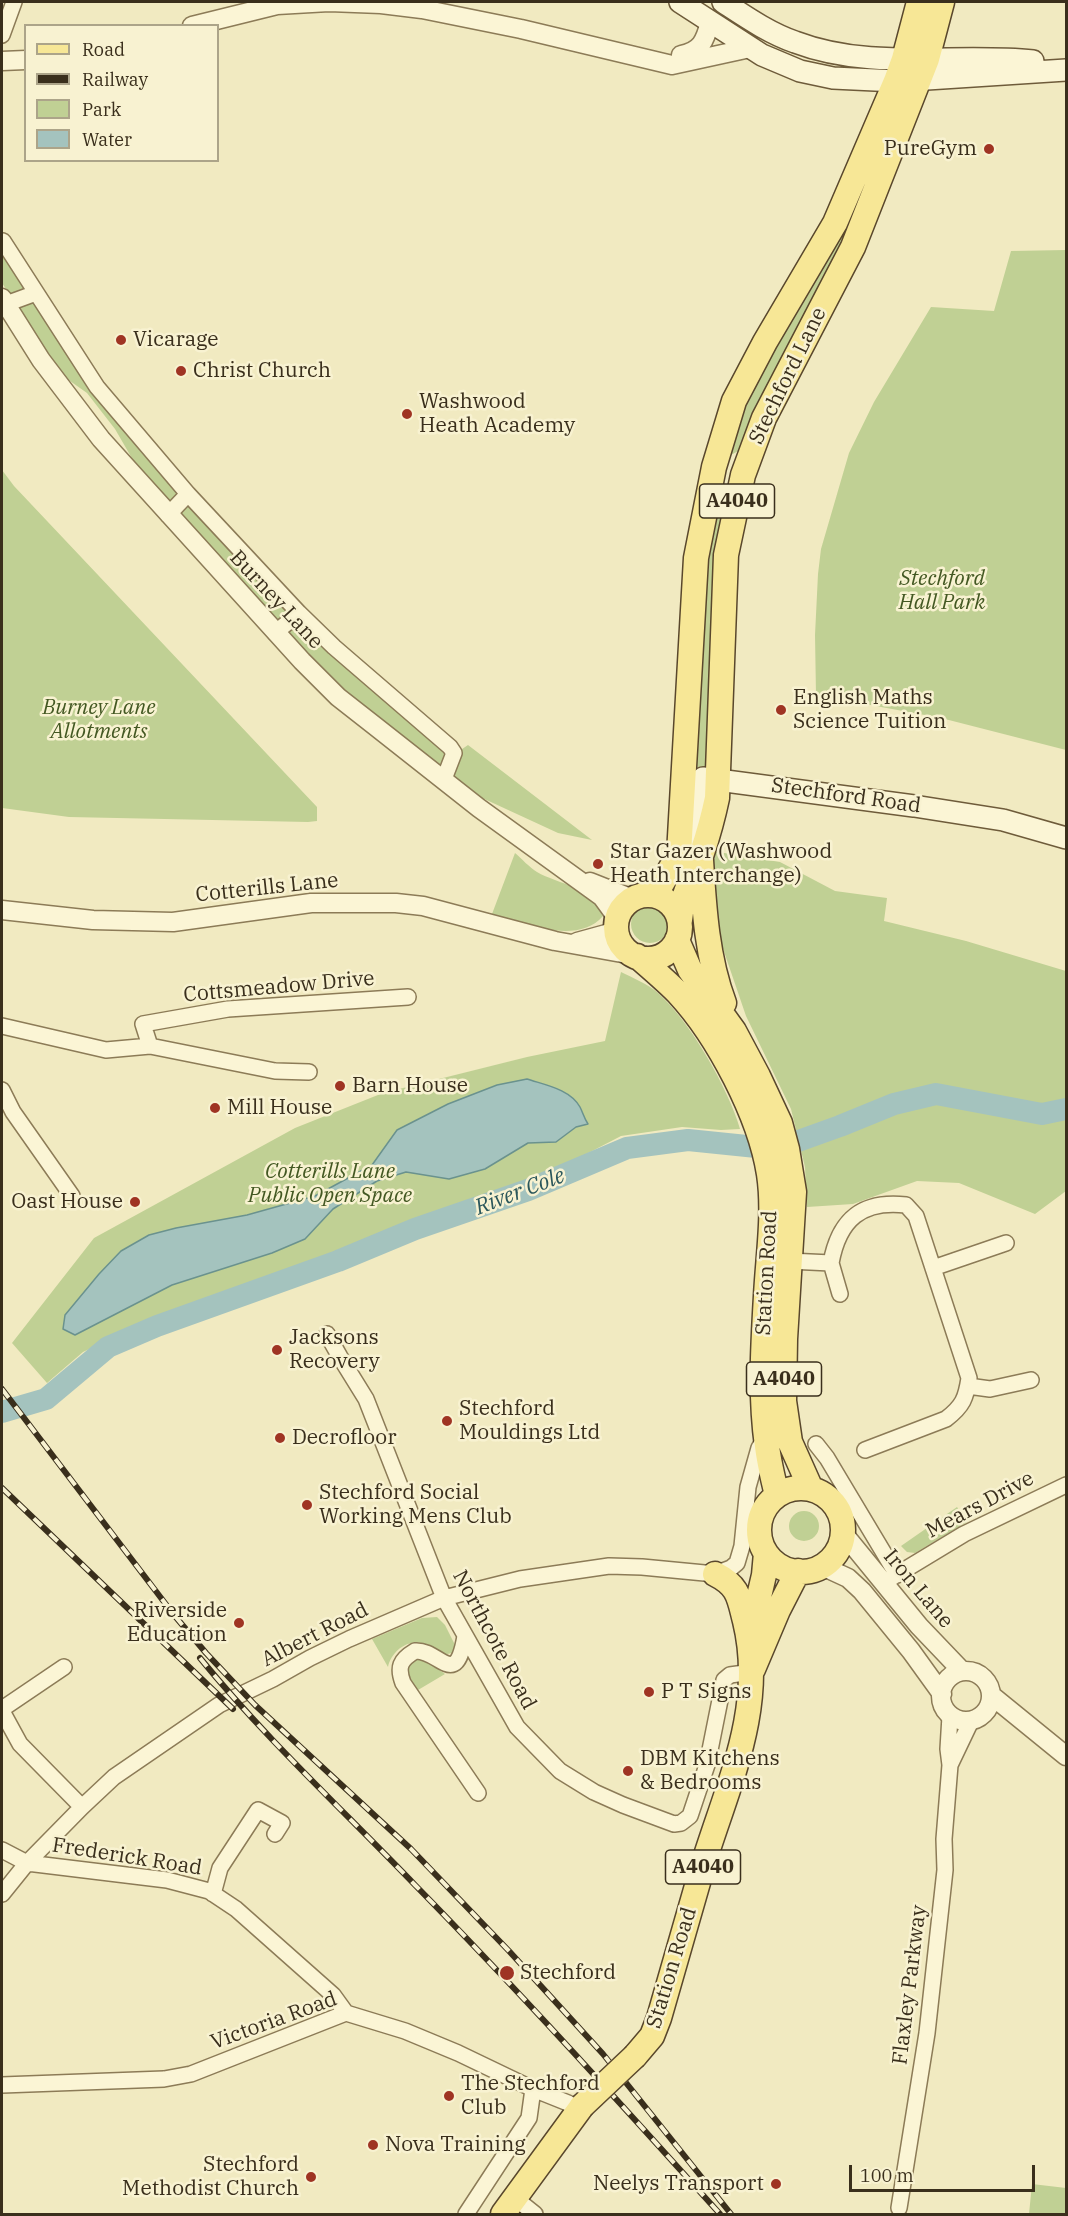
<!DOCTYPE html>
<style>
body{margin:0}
#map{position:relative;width:1068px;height:2216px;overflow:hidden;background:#f1eac1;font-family:"IBM Plex Serif",serif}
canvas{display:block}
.frame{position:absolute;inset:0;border:3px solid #3a2f1c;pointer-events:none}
.legend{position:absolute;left:24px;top:24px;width:195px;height:138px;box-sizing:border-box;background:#f8f2d1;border:2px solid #aca489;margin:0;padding:8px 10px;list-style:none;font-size:18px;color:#3a2f1c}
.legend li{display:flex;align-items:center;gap:12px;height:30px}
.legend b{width:30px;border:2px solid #aca489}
.scale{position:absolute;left:849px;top:2165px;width:186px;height:27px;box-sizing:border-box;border:3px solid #3a2f1c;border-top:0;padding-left:8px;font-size:18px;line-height:21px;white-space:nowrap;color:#3a2f1c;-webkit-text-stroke:4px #f8f2d1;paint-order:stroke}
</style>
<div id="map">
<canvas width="1068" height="2216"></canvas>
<div class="frame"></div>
<ul class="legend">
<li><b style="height:8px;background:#f7e796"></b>Road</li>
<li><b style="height:8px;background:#3a2f1c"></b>Railway</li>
<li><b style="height:16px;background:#c0d094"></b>Park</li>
<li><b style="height:16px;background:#a4c3be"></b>Water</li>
</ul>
<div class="scale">100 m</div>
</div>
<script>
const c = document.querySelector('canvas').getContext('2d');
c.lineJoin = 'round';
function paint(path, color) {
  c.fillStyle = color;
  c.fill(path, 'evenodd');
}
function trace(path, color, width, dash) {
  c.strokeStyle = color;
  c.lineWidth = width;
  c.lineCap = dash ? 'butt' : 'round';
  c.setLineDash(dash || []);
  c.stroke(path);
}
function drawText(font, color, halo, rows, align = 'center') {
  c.font = font + ' "IBM Plex Serif",serif';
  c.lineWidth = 5;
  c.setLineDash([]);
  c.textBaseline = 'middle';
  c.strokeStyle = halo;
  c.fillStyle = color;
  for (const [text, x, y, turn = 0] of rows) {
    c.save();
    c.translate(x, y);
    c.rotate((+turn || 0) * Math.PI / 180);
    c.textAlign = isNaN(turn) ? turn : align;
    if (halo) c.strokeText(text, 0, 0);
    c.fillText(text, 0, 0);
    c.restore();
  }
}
paint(new Path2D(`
 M882,150L887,152L742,449L729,456L731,428Z
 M2,248L194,505L310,635L438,743L449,758L468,745L592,840L558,833L480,797L400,738L327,674L290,637L137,467L115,429L87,393L63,376L2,283Z
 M1066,250V750L941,718L816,695L815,635L818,574L821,549L849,453L874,402L931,307L994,311L1011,251Z
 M2,470L14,486L317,807V821L308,822L69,817L2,808Z
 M714,493L731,496L710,768L696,767L701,560Z
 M712,851L780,862L835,891L887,898L884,921L966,941L1066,971V1191L1035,1214L959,1183L917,1181L853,1204L807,1207L805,1167L791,1109L746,1016L718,934Z
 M515,853C522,859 529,867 537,872C557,884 598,888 603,916C578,946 522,923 492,914Z
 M631 924a19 19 0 1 1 38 0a19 19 0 1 1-38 0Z
 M621,972C633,978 648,984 658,993C690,1021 728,1088 740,1129L721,1130L682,1127L621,1136L546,1175L495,1195L393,1227L293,1269L205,1299L142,1324L83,1352L47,1383L12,1343L94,1238L295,1128L383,1093L527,1057L605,1041Z
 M957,1507L967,1522L915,1553L907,1552L901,1546Z
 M789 1526a15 15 0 1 1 30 0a15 15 0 1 1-30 0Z
 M437,1617L445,1625L455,1645L452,1653L443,1655C436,1650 429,1645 421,1643C405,1640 391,1653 388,1667L372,1639L422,1618Z
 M417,1657L425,1659L445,1674L418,1690L408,1679L405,1665Z
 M1032,2184L1066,2188V2214H1029Z`), '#c0d094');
const water = new Path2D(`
 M527,1079C545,1085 570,1089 580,1107C583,1113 584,1118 588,1124L576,1127L556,1142L528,1143L485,1169L449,1179L406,1172L377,1181L333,1209L305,1239L272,1253L172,1285L75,1335L63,1329L65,1315L99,1274L121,1251L149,1235L176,1228L247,1215L315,1196L372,1165L397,1130L448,1104L497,1085Z`);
paint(water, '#a4c3be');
trace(water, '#6a928e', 1.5);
trace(new Path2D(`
 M2,1412L46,1399L108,1347L157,1326L338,1261L415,1229L528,1190L627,1148L688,1140L776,1149L840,1126L894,1104L936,1094L1042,1114L1066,1109`), '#a4c3be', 22);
const minor = new Path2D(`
 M2,35L14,2
 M3,241L97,387L188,494L299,613L275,633
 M6,304L36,293
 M168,515L188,494
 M299,613L334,647L450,747L454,753L444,779
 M2,1026L106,1050L150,1046L275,1071L309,1072
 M150,1046L143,1024L228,1009L408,997
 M2,1090L13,1112L72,1196
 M789,1261L831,1263C839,1219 862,1200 906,1205L916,1216L969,1378C966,1398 963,1406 946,1419L865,1450
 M831,1263L840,1294
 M933,1268L1006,1243
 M327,1334L340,1357L366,1399L444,1598L517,1727L560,1771L594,1792L623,1805L674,1824L681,1823L690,1816L707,1765L724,1680L730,1675L752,1672
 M968,1386L990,1389L1031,1380
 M816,1444L827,1458L897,1575
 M883,1583L964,1534L1066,1485
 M465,1636C456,1691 439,1649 415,1651C400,1660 397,1667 403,1683L478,1793
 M2,1709L64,1667
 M2,1711L20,1744L82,1807
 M950,1765L971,1721
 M2,1850L27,1863L167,1880L209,1891L236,1909L333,1995L346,2013
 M2,1894L27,1863L82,1807L114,1777L219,1705L273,1679L310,1658L349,1639L444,1598L520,1579L609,1566L642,1567L715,1574L731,1568L737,1563L742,1546L748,1487L759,1448L764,1440
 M213,1894L220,1868L258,1810L282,1823L275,1834
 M2,2085L164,2079L191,2074L346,2013L405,2031L458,2053L533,2089L568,2103L578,2110
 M515,2198L535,2214
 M899,2208L927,2033L945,1870L944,1839L950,1765L948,1749L950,1716
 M466,2214L529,2118L533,2089`);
const tertiary = new Path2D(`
 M192,26L277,5L329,2L381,4L422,9L521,29L672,65L750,48
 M681,55C701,51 705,41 710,22
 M2,61L26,60
 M2,298L41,360L101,439L302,661L338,697L375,726L479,808L602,897L618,919
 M590,882L633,899
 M2,910L93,920L173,922L311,903H396L423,906L555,941L633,955
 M577,942L617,931
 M843,1533L919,1626L962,1671
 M822,1566L848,1578L862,1591L911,1651L942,1694
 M941 1696a25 25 0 1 1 50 0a25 25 0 1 1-50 0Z
 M991,1695L1066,1756`);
const secondary = new Path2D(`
 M680,2L762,55L800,71L833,78L896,81L1066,70
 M723,2C746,17 769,33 795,42C871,71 954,53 1033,61
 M684,846L692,823L697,792L703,778L914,806L1003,820L1066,838`);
const primary = new Path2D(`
 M701,860C704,908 707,958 724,1003
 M653,895L661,885L679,854L696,558L714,467L734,401L765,342L835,223L896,81L904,59L919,2
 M616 927a32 32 0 1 1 64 0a32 32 0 1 1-64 0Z
 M680,920C682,894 693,877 702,853C708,835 713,817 717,798L726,555L743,475L764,418L853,247L927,59L942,2
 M677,940L690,970L734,1031L758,1076L780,1123L787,1149L794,1192L785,1339L784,1401L790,1442L811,1489
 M637,956C651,968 665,980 678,993C718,1036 760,1116 769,1174C775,1214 768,1256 766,1296C763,1346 760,1396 767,1446C769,1463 773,1479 777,1495
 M759 1530a42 42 0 1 1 84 0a42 42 0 1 1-84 0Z
 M750,1635L764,1575L766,1553
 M753,1669L778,1610L798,1571
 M635,2056L652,2036L659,2018C674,1967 688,1916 703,1865C728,1784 766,1707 745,1621C739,1598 739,1586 715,1574
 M503,2214L582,2106`);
trace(minor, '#8c7b57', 18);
trace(tertiary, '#8c7b57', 21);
trace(secondary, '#6e5b3a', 24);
trace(primary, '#59472c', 27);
trace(minor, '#fbf5d5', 15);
trace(tertiary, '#fbf5d5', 18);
trace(secondary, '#fbf5d5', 21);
trace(primary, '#f7e796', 24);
const rail = new Path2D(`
 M2,1389L174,1615L206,1653L255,1705L411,1849L509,1951L603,2054L731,2214
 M2,1488L233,1709
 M200,1658C266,1739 343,1810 415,1885C520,1992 620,2103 720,2214`);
trace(rail, '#3a2f1c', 6);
trace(rail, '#f8f2d1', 4, [11]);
const primaryBridge = new Path2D(`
 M582,2106L635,2056`);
trace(primaryBridge, '#59472c', 27, []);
trace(primaryBridge, '#f7e796', 24);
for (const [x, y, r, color] of [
 [989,149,6,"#9f3423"],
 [121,340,6,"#9f3423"],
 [181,371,6,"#9f3423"],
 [407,414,6,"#9f3423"],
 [781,710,6,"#9f3423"],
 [598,864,6,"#9f3423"],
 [340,1086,6,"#9f3423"],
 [215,1108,6,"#9f3423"],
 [135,1202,6,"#9f3423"],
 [277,1350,6,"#9f3423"],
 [447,1421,6,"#9f3423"],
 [280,1438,6,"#9f3423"],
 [307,1505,6,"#9f3423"],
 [239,1623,6,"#9f3423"],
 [649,1692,6,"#9f3423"],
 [628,1771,6,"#9f3423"],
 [507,1973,8,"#9f3423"],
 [449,2096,6,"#9f3423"],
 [373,2145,6,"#9f3423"],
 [311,2177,6,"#9f3423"],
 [776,2184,6,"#9f3423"]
]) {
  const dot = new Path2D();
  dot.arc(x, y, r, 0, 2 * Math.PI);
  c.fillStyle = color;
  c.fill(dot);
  trace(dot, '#f8f2d1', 2);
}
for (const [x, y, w] of [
 [737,501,75],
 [784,1379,75],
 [703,1867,75]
]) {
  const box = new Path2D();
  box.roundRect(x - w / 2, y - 17, w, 34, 4.5);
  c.fillStyle = '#f8f2d1';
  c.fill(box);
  trace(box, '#3a2f1c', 1.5);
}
drawText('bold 20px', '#3a2f1c', null, [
 ["A4040",737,501],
 ["A4040",784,1379],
 ["A4040",703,1867]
]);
drawText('21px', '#3a2f1c', '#f8f2d1', [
 ["PureGym",977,149,"right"],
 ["Vicarage",133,340],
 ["Christ Church",193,371],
 ["Washwood",419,402],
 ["Heath Academy",419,426],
 ["English Maths",793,698],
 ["Science Tuition",793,722],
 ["Star Gazer (Washwood",610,852],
 ["Heath Interchange)",610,876],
 ["Barn House",352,1086],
 ["Mill House",227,1108],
 ["Oast House",123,1202,"right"],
 ["Jacksons",289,1338],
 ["Recovery",289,1362],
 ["Stechford",459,1409],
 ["Mouldings Ltd",459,1433],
 ["Decrofloor",292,1438],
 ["Stechford Social",319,1493],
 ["Working Mens Club",319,1517],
 ["Riverside",227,1611,"right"],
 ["Education",227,1635,"right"],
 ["P T Signs",661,1692],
 ["DBM Kitchens",640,1759],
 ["& Bedrooms",640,1783],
 ["Stechford",520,1973],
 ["The Stechford",461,2084],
 ["Club",461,2108],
 ["Nova Training",385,2145],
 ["Stechford",299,2165,"right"],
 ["Methodist Church",299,2189,"right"],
 ["Neelys Transport",764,2184,"right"]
], 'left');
drawText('21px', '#3a2f1c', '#f8f2d1', [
 ["Stechford Lane",788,376,-64],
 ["Burney Lane",276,600,47],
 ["Stechford Road",846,796,8],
 ["Cotterills Lane",267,888,-6],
 ["Cottsmeadow Drive",279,987,-5],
 ["Station Road",767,1273,-87],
 ["Mears Drive",980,1505,-28],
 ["Iron Lane",918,1589,50],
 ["Albert Road",315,1635,-27],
 ["Northcote Road",494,1640,62],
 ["Frederick Road",127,1857,9],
 ["Station Road",672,1968,-73],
 ["Flaxley Parkway",910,1985,-83],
 ["Victoria Road",274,2021,-20]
]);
drawText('italic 21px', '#435822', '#f8f2d1', [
 ["Stechford",942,579],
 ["Hall Park",942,603],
 ["Burney Lane",99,708],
 ["Allotments",99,732],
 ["Cotterills Lane",330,1172],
 ["Public Open Space",330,1196]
]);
drawText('italic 22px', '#2b575b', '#f8f2d1', [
 ["River Cole",520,1192,-21]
]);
</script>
